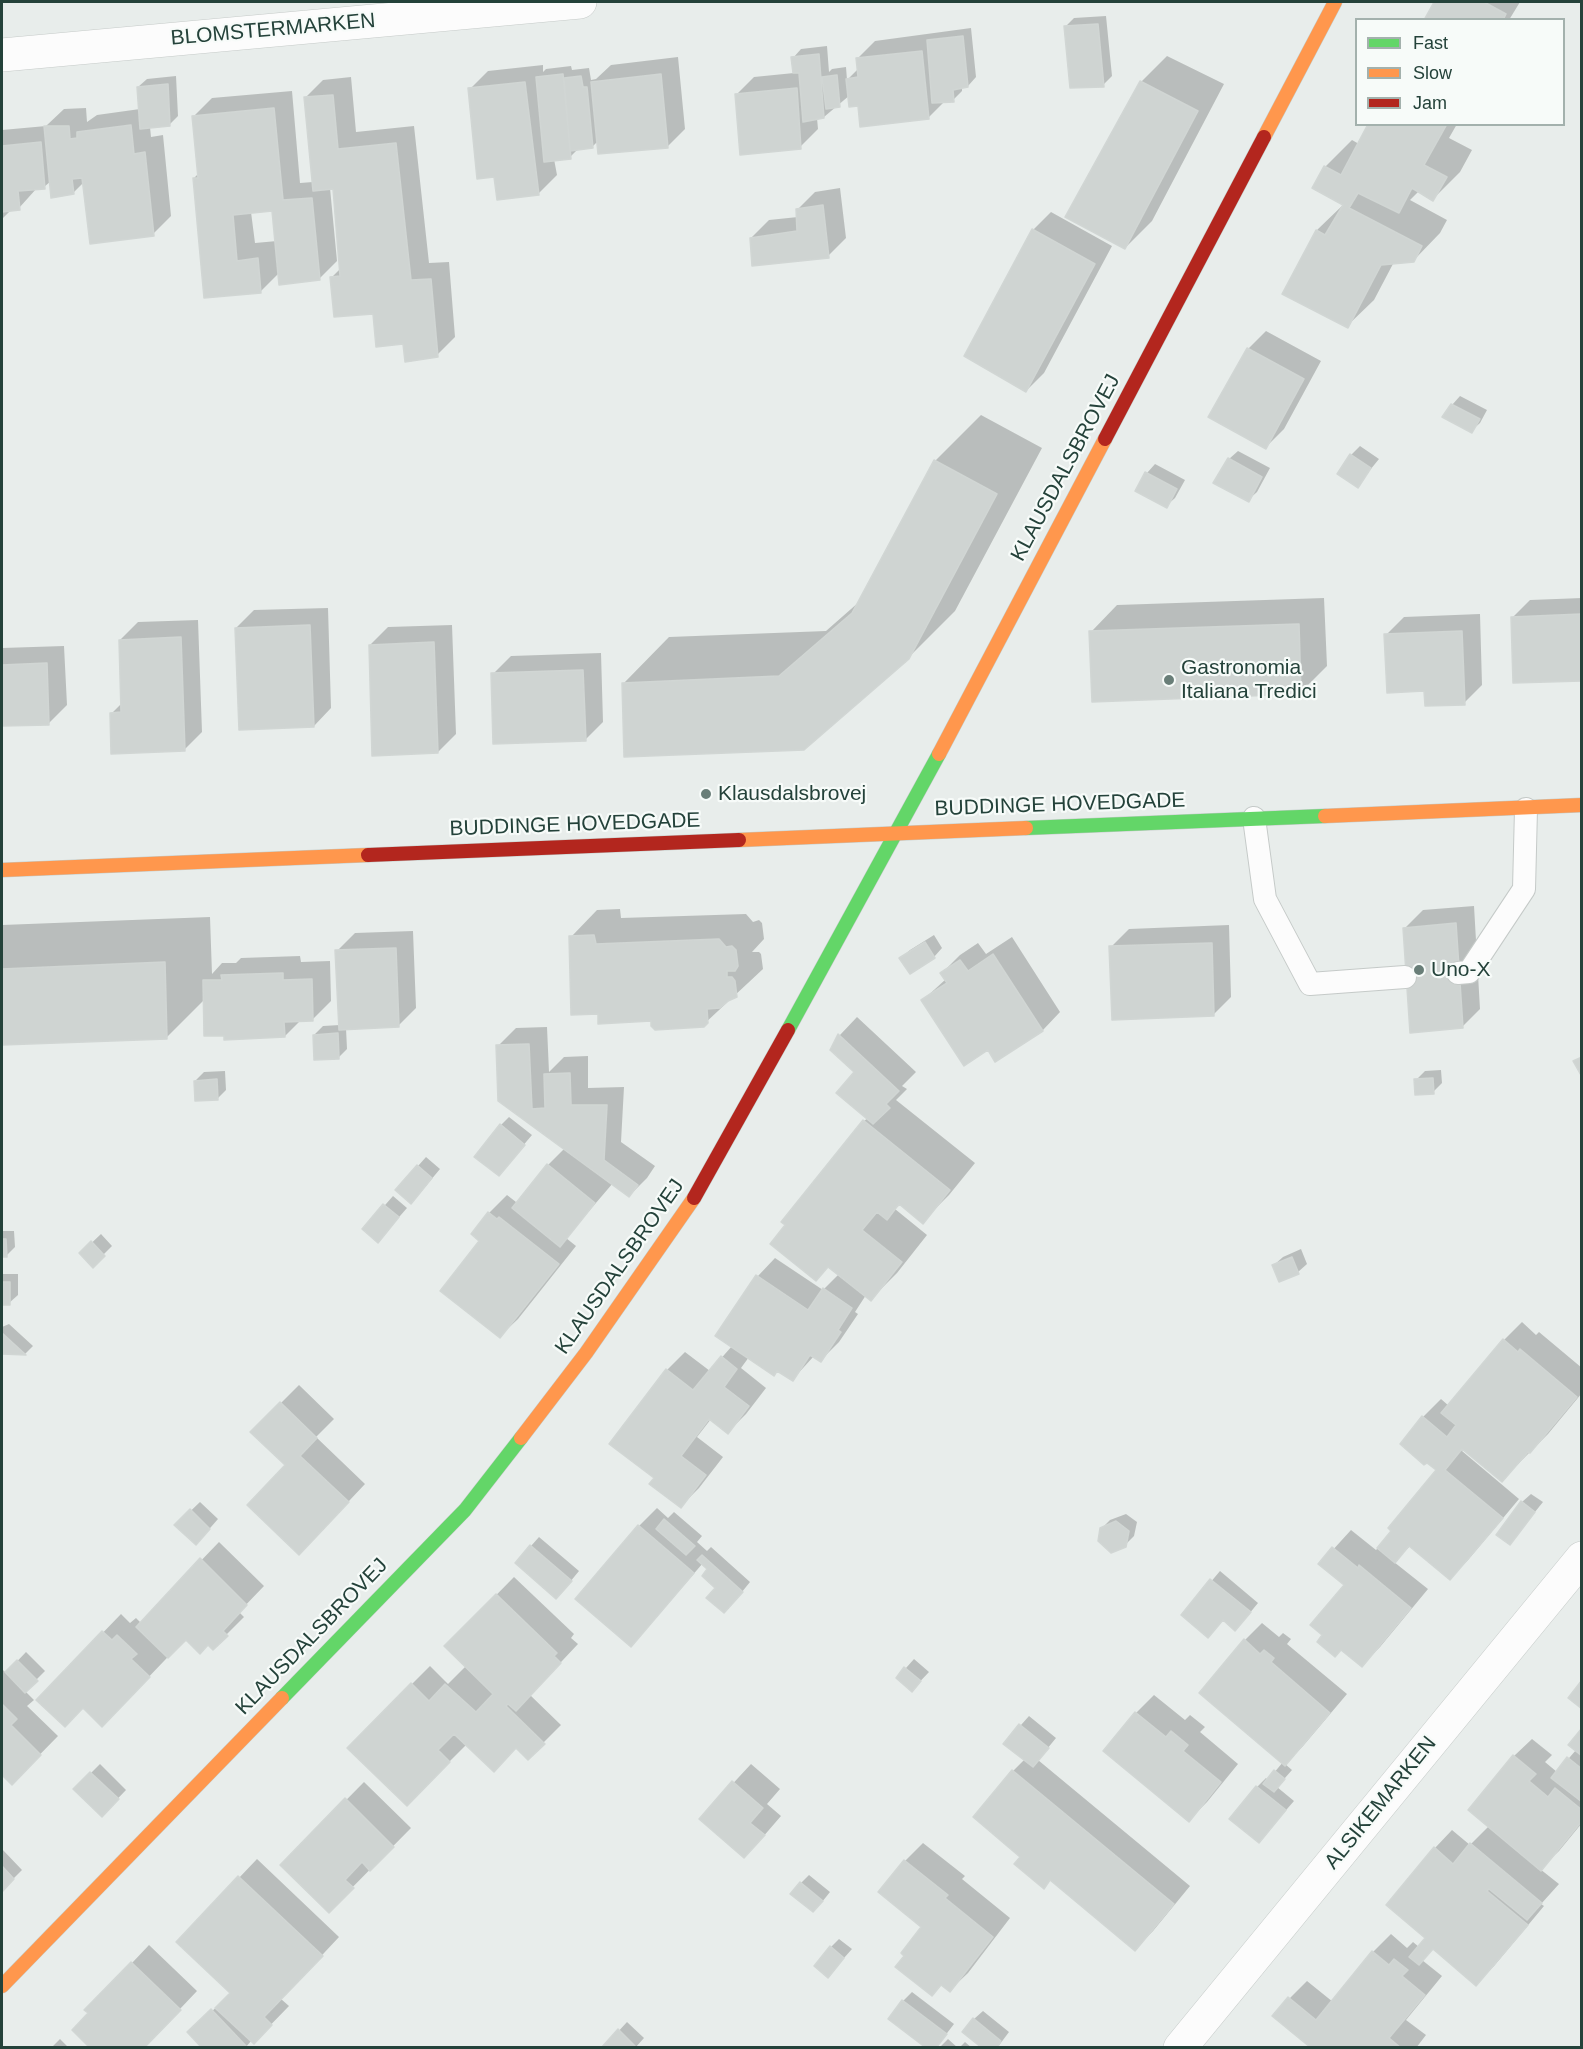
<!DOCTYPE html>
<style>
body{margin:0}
#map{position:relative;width:1583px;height:2049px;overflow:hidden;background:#e8edeb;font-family:Helvetica,sans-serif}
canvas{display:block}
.frame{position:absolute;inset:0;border:3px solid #24423a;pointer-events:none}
.legend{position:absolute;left:1355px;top:18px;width:210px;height:108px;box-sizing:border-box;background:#f7fbf9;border:2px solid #a3b1ad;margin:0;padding:8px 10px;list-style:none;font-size:18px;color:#24423a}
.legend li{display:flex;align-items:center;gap:12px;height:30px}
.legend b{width:30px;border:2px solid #a3b1ad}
</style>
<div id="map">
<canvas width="1583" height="2049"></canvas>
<div class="frame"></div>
<ul class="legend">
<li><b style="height:8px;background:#63d668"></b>Fast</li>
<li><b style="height:8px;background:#ff974d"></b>Slow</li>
<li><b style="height:8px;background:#b3261e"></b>Jam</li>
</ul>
</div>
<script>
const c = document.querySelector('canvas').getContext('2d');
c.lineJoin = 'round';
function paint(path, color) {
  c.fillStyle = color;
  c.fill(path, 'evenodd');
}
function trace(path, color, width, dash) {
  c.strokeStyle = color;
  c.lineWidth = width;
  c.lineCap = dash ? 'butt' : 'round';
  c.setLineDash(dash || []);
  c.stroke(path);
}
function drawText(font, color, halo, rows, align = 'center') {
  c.font = font + ' Helvetica,sans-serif';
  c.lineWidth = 4.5;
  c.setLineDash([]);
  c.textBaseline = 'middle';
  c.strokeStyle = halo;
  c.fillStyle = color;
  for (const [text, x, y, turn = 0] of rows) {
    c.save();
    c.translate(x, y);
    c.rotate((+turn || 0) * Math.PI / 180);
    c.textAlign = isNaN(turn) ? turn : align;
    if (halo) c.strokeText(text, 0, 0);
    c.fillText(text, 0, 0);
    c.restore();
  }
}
paint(new Path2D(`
 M1435,2H1520L1509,20H1425Z
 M1106,16L1112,76L1103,85L1065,27L1074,18Z
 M971,28L976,77L968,86L962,87V91L953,100L945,101L928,118L860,104L850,95L824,117L817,118L818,129L800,147L736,95L754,77L794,73L793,58L801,49L827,46L829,72L832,69L846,67L847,80L858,69L857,59L875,41Z
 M1167,56L1224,84L1152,221L1125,248L1141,82Z
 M678,57L685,129L667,147L598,141L593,146L579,148L570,157L554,159L557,175L539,193L495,176L470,89L488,71L543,65V72L546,69L571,66L572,70L589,68L591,80L596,79L611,65Z
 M176,76L178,116L169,125L150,127L151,137L163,135L171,216L153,234L84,182L73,193L51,181L44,187L37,188L19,208L12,209L2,219V130L46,126L64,109L86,108L87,122L97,115L140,109L138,87L147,79Z
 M351,77L356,132L414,126L429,263L449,262L455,337L437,355L375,313L332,277L341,268L335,188H330L337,261L319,279L280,272L261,291L205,296L194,178L199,173L194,116L212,98L292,91L300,183L313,182L305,98L323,80ZM274,210L277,241L255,243L251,212Z
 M1369,124H1457L1449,138L1472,150L1460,172L1433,199L1419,191L1410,200L1447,220L1440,233L1414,260L1394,262L1374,300L1347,326L1284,294L1317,230L1344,204L1325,167L1352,140L1359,144Z
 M840,188L846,238L828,256L751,238L769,220L798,217L797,210L815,192Z
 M1051,212L1112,246L1044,373L1026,391L1033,230Z
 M1266,331L1321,361L1284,429L1266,447L1248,349Z
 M1460,396L1487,410L1480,423L1471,431L1452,405Z
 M981,415L1042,448L955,611L908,658L804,749L624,683L669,637L826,631L859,602L935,461Z
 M1360,446L1379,459L1357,486L1339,474L1351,455Z
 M1238,451L1270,468L1257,492L1248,500L1229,459Z
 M1155,464L1185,480L1175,498L1166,506L1137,491L1147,473Z
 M1324,598L1327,666L1300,693L1091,632L1117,605Z
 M1582,598V679L1512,618L1530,600Z
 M328,608L331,708L314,726L236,628L254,610Z
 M1480,614L1482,685L1464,703L1386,635L1404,617Z
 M198,620L202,732L184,750L111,714L122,703L120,640L138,622Z
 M452,625L456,734L438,752L370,645L388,627Z
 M64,646L67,705L49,723L2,725V648Z
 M601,653L603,722L585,740L493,674L511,656Z
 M1474,906L1480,1009L1462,1027L1405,928L1423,910Z
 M620,909L621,918L746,914L753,922L759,920L762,923L764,939L752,952H759L761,954L763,969L703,1025L599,1012L571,937L597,910Z
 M210,917L212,974L222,963H236L241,958L300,956L301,962L330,961L331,1001L313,1019L301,1020L285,1036L205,999L167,1037L2,1044V925Z
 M1229,925L1231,997L1213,1015L1111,947L1129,929Z
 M413,931L416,1008L398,1026L346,1028L347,1049L338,1058L314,1035L323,1026L340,1025L337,951L355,933Z
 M934,935L942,948L934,957L901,958L910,950Z
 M1012,937L1060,1012L1043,1030L996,1060L988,1048L923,1000L946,979L942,973L960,955L978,943L986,954Z
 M857,1017L916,1072L902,1086L907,1089L896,1100L975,1163L949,1195L922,1222L901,1204L895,1209L927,1235L897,1273L871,1299L866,1295L855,1312L858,1314L839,1342L821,1360L814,1356L793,1379L778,1369L749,1357L741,1368L766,1388L746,1414L728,1432L711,1419L697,1437L723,1457L699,1488L681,1506L656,1477L667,1370L685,1352L710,1371L732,1346L717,1336L758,1276L775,1258L823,1290L839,1274L829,1266L816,1279L864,1121L868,1118L856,1072L832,1050L840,1035Z
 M547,1027L549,1072L564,1057L588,1056V1088L624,1087L621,1142L655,1166L647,1178L629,1196L613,1183L566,1238L576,1246L518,1319L500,1336L489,1213L507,1195L516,1202L519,1201L548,1165L565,1148L500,1100L498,1046L516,1028Z
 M1441,1070L1442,1083L1433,1092L1416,1080L1425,1071Z
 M225,1071L226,1090L217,1099L195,1081L204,1072Z
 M509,1117L532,1135L499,1174L501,1125Z
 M426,1157L440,1169L420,1193L418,1166Z
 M393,1196L407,1208L386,1232L364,1229Z
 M2,1231H14L15,1247L7,1255H2Z
 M101,1234L112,1246L93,1265L81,1253Z
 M1301,1249L1307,1264L1298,1272L1274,1265L1283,1257Z
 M2,1274H18V1295L9,1303H2Z
 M1522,1322L1536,1335L1539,1332L1582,1368V1393L1548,1434L1502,1480L1464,1449L1462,1451L1519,1499L1468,1560L1450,1578L1411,1545L1394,1562L1428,1589L1380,1647L1362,1665L1346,1585L1320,1564L1351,1530L1376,1550L1394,1531L1438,1470L1423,1417L1441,1399L1449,1406L1504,1340Z
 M9,1324L33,1346L25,1354L2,1353V1327Z
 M299,1385L334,1419L316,1437L365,1484L317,1535L287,1465L252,1432Z
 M1531,1494L1543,1502L1510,1543L1522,1502Z
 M200,1502L218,1519L204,1535L176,1525Z
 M657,1508L668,1518L674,1512L702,1536L697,1542L707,1551L711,1547L750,1582L733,1603L717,1587L709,1569L703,1563L648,1627L631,1645L577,1598L639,1526Z
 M1126,1514L1137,1522L1134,1536L1125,1545L1101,1529L1110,1520Z
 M539,1537L579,1571L565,1588L531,1546Z
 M219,1542L264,1586L239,1612L244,1617L213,1648L209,1643L186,1638L120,1707L84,1706L38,1700L121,1614L130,1623L136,1618L141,1623Z
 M1220,1571L1258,1603L1244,1620L1224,1619L1208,1636L1183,1615Z
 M514,1577L574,1634L571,1638L578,1644L530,1695L561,1725L528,1758L517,1747L467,1744L407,1804L412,1684L430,1666L448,1684L466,1666L446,1646Z
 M1262,1623L1279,1637L1283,1633L1291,1639L1287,1644L1347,1694L1303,1746L1285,1764L1292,1770L1277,1787L1294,1801L1267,1832L1232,1819L1257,1787L1266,1778L1268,1780L1283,1762L1245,1640Z
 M26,1652L45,1671L25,1691L34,1700L27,1706L58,1736L12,1783L2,1773V1669L6,1673Z
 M914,1659L929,1672L912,1690L898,1677Z
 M1154,1695L1185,1720L1190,1715L1205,1727L1200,1732L1238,1764L1207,1802L1189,1820L1105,1751L1136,1713Z
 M1029,1716L1056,1738L1038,1760L1190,1886L1153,1931L1135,1949L1051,1879L1044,1886L1013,1771L1025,1759L1005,1743Z
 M1582,1731V1823L1559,1851L1540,1869L1559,1884L1541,1904L1544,1906L1494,1966L1476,1984L1434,1948L1422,1960L1442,1976L1406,2020L1426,2035L1416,2048H1313L1289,1999L1307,1981L1333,2002L1373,1952L1391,1934L1407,1948L1413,1942L1419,1947L1427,1938L1435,1848L1452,1830L1470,1845L1489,1826L1514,1756L1532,1739L1552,1755L1545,1762L1557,1772L1576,1750Z
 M100,1764L126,1790L102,1815L75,1789Z
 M751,1764L780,1789L767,1804L781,1816L762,1838L701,1818Z
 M364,1782L411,1828L329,1911L282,1865Z
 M923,1843L965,1876L962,1879L1010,1918L968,1973L950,1990L942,1984L932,1994L923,1927L905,1861Z
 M2,1849L22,1870L2,1890Z
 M257,1859L339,1937L281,1999L289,2006L254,2042L252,2040L245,2048H204L189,2032L232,1993L178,1942Z
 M809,1875L830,1892L822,1902L801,1883Z
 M839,1939L852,1949L828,1976L831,1947Z
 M149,1945L197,1991L143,2048L90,2013L132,1963Z
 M912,1992L954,2024L941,2041L903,2001Z
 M983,2011L1009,2032L997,2048L974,2019Z
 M627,2022L644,2038L635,2048H603Z
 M60,2039L69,2048H51Z
 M948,2039L958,2048H939Z
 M965,2042L972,2048H959Z`), '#0003');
const building = new Path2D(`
 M1434,2H1484L1506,14L1503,20H1424Z
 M1098,24L1104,87L1070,88L1064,26Z
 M963,36L968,87L953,90L954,102L932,103L927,40Z
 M922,51L929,119L860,127L858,106L849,107L846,79L858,77L856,58Z
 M819,54L824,118L803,122L799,73H793L791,57Z
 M563,74L571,159L544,162L536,77Z
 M661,74L668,148L598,154L591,82Z
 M837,75L840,107L826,109L822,77Z
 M581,76L583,87H587L593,148L570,151L564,78Z
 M1140,81L1198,111L1125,249L1065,217Z
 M525,82L539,195L497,200L494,177L477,179L468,88Z
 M168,84L170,126L140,129L137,87Z
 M797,88L801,149L740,155L735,94Z
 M333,95L338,149L396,143L411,280L431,279L438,357L405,362L403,344L376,347L373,314L334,317L330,277L340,276L333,189L313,191L304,97Z
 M274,108L283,200L312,198L320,280L279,285L272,211L233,215L237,261L258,258L261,293L204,298L193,178H198L192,116Z
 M1368,124H1447L1424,165L1447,177L1433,201L1412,188L1399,213L1358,193L1349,208L1422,246L1414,262L1381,265L1348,328L1282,294L1316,230L1325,235L1343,205L1312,188L1324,166L1341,175Z
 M131,125L134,154L145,152L154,236L90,244L82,178L72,179L74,194L51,198L44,126H69L70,139L77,138V132Z
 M41,142L45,189L18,191L20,210L2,212V146Z
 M823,205L829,258L752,266L750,238L797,231L796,209Z
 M1032,229L1095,264L1026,392L964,356Z
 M1247,348L1304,379L1266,449L1208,417Z
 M1451,404L1480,419L1472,433L1442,417Z
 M1350,454L1371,468L1358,488L1337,474Z
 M1228,458L1262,477L1249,502L1213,483Z
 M934,460L997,494L909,659L804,750L624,757L622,683L779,676L852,613Z
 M1145,472L1177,489L1167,508L1135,491Z
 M1582,614V681L1513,683L1511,617Z
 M1299,624L1301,694L1092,702L1089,631Z
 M310,625L314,727L239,730L235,628Z
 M1462,631L1465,705L1425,706L1424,691L1387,693L1384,634Z
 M181,637L185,751L111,754L110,713L121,712L119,640Z
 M434,642L438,753L372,756L369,645Z
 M47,663L49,725L2,726V665Z
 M583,670L586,741L493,744L491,673Z
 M1456,923L1463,1028L1410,1033L1403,928Z
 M594,935L596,944L719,939L726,947L732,946L736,950L738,966L735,971H727V977H732L735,981L737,997L728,1001L720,1008L707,1009L708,1023L704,1027L655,1030L651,1026V1021L598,1024V1014L571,1015L569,936Z
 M925,942L935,958L910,974L899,958Z
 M1212,943L1214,1016L1112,1020L1109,946Z
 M396,948L399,1027L339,1030L335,950Z
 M993,954L1043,1031L995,1062L988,1050L964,1066L921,1000L947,983L940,973L960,960L968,971Z
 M165,962L167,1039L2,1045V969Z
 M283,973V980L312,979L313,1021L284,1022L285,1037L224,1040V1036H204L203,980H222L221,975Z
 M338,1033L339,1059L314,1060L313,1035Z
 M838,1034L899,1091L886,1104L890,1108L873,1124L836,1093L854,1072L830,1050Z
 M529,1044L532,1109L545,1108L544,1074L570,1073L571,1105H607L604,1160L638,1185L629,1197L498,1101L496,1045Z
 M1582,1057V1077L1573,1061Z
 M1433,1078L1434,1094L1415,1095L1414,1079Z
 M217,1079L218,1100L195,1101L194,1081Z
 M863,1120L950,1190L923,1224L899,1204L887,1220L877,1212L862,1230L902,1262L871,1301L828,1267L816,1281L770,1244L785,1225L781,1222Z
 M500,1124L525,1145L499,1176L474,1157Z
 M547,1164L595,1203L560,1247L512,1208Z
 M417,1165L432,1178L411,1204L395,1190Z
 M383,1204L399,1217L378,1243L362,1229Z
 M488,1212L497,1219L499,1217L559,1264L500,1338L440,1291L479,1241L471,1234Z
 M2,1239H6L7,1257H2Z
 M91,1241L105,1256L93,1268L79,1253Z
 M1292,1257L1299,1274L1279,1282L1272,1265Z
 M756,1275L808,1310L823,1288L852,1308L838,1330L841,1332L821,1362L810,1355L793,1381L777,1371L774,1376L715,1336Z
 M2,1282H10V1305H2Z
 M2,1333L26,1355L2,1354Z
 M1503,1339L1518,1352L1520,1349L1577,1397L1530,1453L1528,1452L1502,1482L1462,1449L1445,1470L1503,1518L1450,1580L1409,1546L1395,1563L1377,1548L1391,1531L1388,1528L1436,1470L1427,1463L1424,1465L1400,1444L1422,1416L1447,1437L1456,1425L1441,1413Z
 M721,1356L737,1369L724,1387L749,1406L728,1434L709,1419L681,1456L706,1475L681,1508L649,1484L654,1478L609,1444L666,1369L693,1390Z
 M280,1402L317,1438L300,1456L349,1502L299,1555L247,1505L285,1465L250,1432Z
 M1521,1501L1535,1512L1510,1545L1496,1535Z
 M190,1509L210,1529L196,1545L174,1525Z
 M664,1519L695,1546L686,1555L656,1529Z
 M1116,1521L1129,1531L1126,1547L1111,1553L1098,1541L1100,1528Z
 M638,1525L694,1573L631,1647L575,1599Z
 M530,1545L572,1581L556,1599L515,1563Z
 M1332,1547L1358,1568L1359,1565L1411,1608L1362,1667L1341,1650L1335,1657L1317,1642L1322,1635L1310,1625L1344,1585L1318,1564Z
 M702,1555L743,1592L724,1613L706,1598L715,1588L702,1576L707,1569L697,1560Z
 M200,1558L247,1605L223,1631L228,1636L213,1650L208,1645L200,1654L186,1640L168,1658L136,1627Z
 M1210,1579L1251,1612L1235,1631L1223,1620L1208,1638L1181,1615Z
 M496,1594L557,1653L554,1656L561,1663L516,1711L508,1704L506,1706L545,1744L528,1760L516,1748L494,1772L454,1734L438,1750L450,1762L407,1806L347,1748L411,1683L429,1701L445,1684L476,1712L493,1694L444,1646Z
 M102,1631L112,1640L117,1635L137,1654L131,1659L150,1677L102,1727L83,1708L65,1727L36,1700Z
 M1244,1639L1260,1654L1264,1650L1274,1658L1271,1662L1330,1713L1285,1766L1199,1693Z
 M17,1660L38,1681L25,1693L5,1672Z
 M904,1667L921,1681L912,1692L896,1678Z
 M1582,1680V1709L1568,1698Z
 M2,1704L17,1719L11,1725L41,1755L12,1785L2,1775Z
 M1135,1712L1166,1737L1171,1731L1188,1745L1183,1751L1221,1782L1189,1822L1103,1751Z
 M1019,1724L1049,1748L1033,1767L1003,1744Z
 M1582,1728V1756L1568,1745Z
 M1513,1755L1536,1774L1529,1781L1548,1797L1555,1788L1582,1810V1821L1541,1871L1468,1810Z
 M1567,1757L1582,1769V1802L1551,1778Z
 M1012,1770L1174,1904L1135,1951L1050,1880L1044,1889L1014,1864L1020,1857L973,1817Z
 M1274,1770L1285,1779L1274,1792L1263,1784Z
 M90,1772L119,1799L102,1817L73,1789Z
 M732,1781L763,1808L750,1823L765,1835L744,1858L699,1819Z
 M1256,1786L1286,1810L1259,1843L1229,1819Z
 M345,1798L394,1847L370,1871L362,1862L345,1880L354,1888L329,1913L280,1865Z
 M1470,1843L1542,1903L1527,1920L1489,1889L1487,1891L1528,1925L1476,1986L1433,1949L1419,1965L1409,1957L1425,1938L1386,1905L1434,1847L1453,1864Z
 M904,1860L948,1895L945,1898L993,1937L950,1992L941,1985L932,1996L895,1967L904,1956L901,1953L921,1927L878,1892Z
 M2,1866L14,1879L2,1892Z
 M238,1876L323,1956L264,2017L272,2025L254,2044L215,2008L230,1993L176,1942Z
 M800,1882L823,1901L813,1912L790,1894Z
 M830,1946L844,1958L828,1978L814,1966Z
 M1372,1951L1389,1965L1394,1959L1408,1970L1402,1976L1425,1995L1389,2038L1401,2048H1311L1272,2016L1288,1997L1316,2020Z
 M131,1962L181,2010L144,2048H90L72,2030L88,2013L84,2010Z
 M902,2000L947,2034L936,2048H926L888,2019Z
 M211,2009L247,2047L202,2048L187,2032Z
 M973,2018L1001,2041L997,2048H982L962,2032Z
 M618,2029L636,2047L601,2048Z`);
paint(building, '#cfd4d2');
trace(building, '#d1d6d4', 1.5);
const lane = new Path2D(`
 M1254,818L1265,899L1310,984L1405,977
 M1458,973L1469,972L1524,889L1526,809`);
const street = new Path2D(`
 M2,55L580,2
 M1180,2048L1582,1558`);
const fast = new Path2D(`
 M1026,828L1325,816
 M788,1030L939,754
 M282,1698L465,1510L521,1438`);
const slow = new Path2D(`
 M1264,137L1335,2
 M939,754L1105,439
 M1325,816L1582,805
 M739,840L1026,828
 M2,870L368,855
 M521,1438L586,1353L694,1198
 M2,1986L282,1698`);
const jam = new Path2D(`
 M1105,439L1264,137
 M368,855L739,840
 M694,1198L788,1030`);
trace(lane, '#c5cac8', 24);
trace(street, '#c5cac8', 34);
trace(fast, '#c3cbc8', 15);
trace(slow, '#c3cbc8', 15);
trace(jam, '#c3cbc8', 15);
trace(lane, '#fcfcfc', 22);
trace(street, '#fcfcfc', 33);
trace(fast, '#63d668', 14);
trace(slow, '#ff974d', 14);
trace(jam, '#b3261e', 14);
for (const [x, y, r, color] of [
 [1169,680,6,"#697e78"],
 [706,794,6,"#697e78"],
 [1419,970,6,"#697e78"]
]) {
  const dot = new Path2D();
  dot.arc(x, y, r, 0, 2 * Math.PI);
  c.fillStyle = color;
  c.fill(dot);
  trace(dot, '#f7fbf9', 2);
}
drawText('21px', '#24423a', '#f7fbf9', [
 ["BLOMSTERMARKEN",273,30,-5],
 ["KLAUSDALSBROVEJ",1066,468,-62],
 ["BUDDINGE HOVEDGADE",1060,805,-2],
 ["BUDDINGE HOVEDGADE",575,825,-2],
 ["KLAUSDALSBROVEJ",620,1267,-55],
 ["KLAUSDALSBROVEJ",312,1637,-46],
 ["ALSIKEMARKEN",1381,1803,-51]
]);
drawText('21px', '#24423a', '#f7fbf9', [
 ["Gastronomia",1181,668],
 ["Italiana Tredici",1181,692],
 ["Klausdalsbrovej",718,794],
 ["Uno-X",1431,970]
], 'left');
</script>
